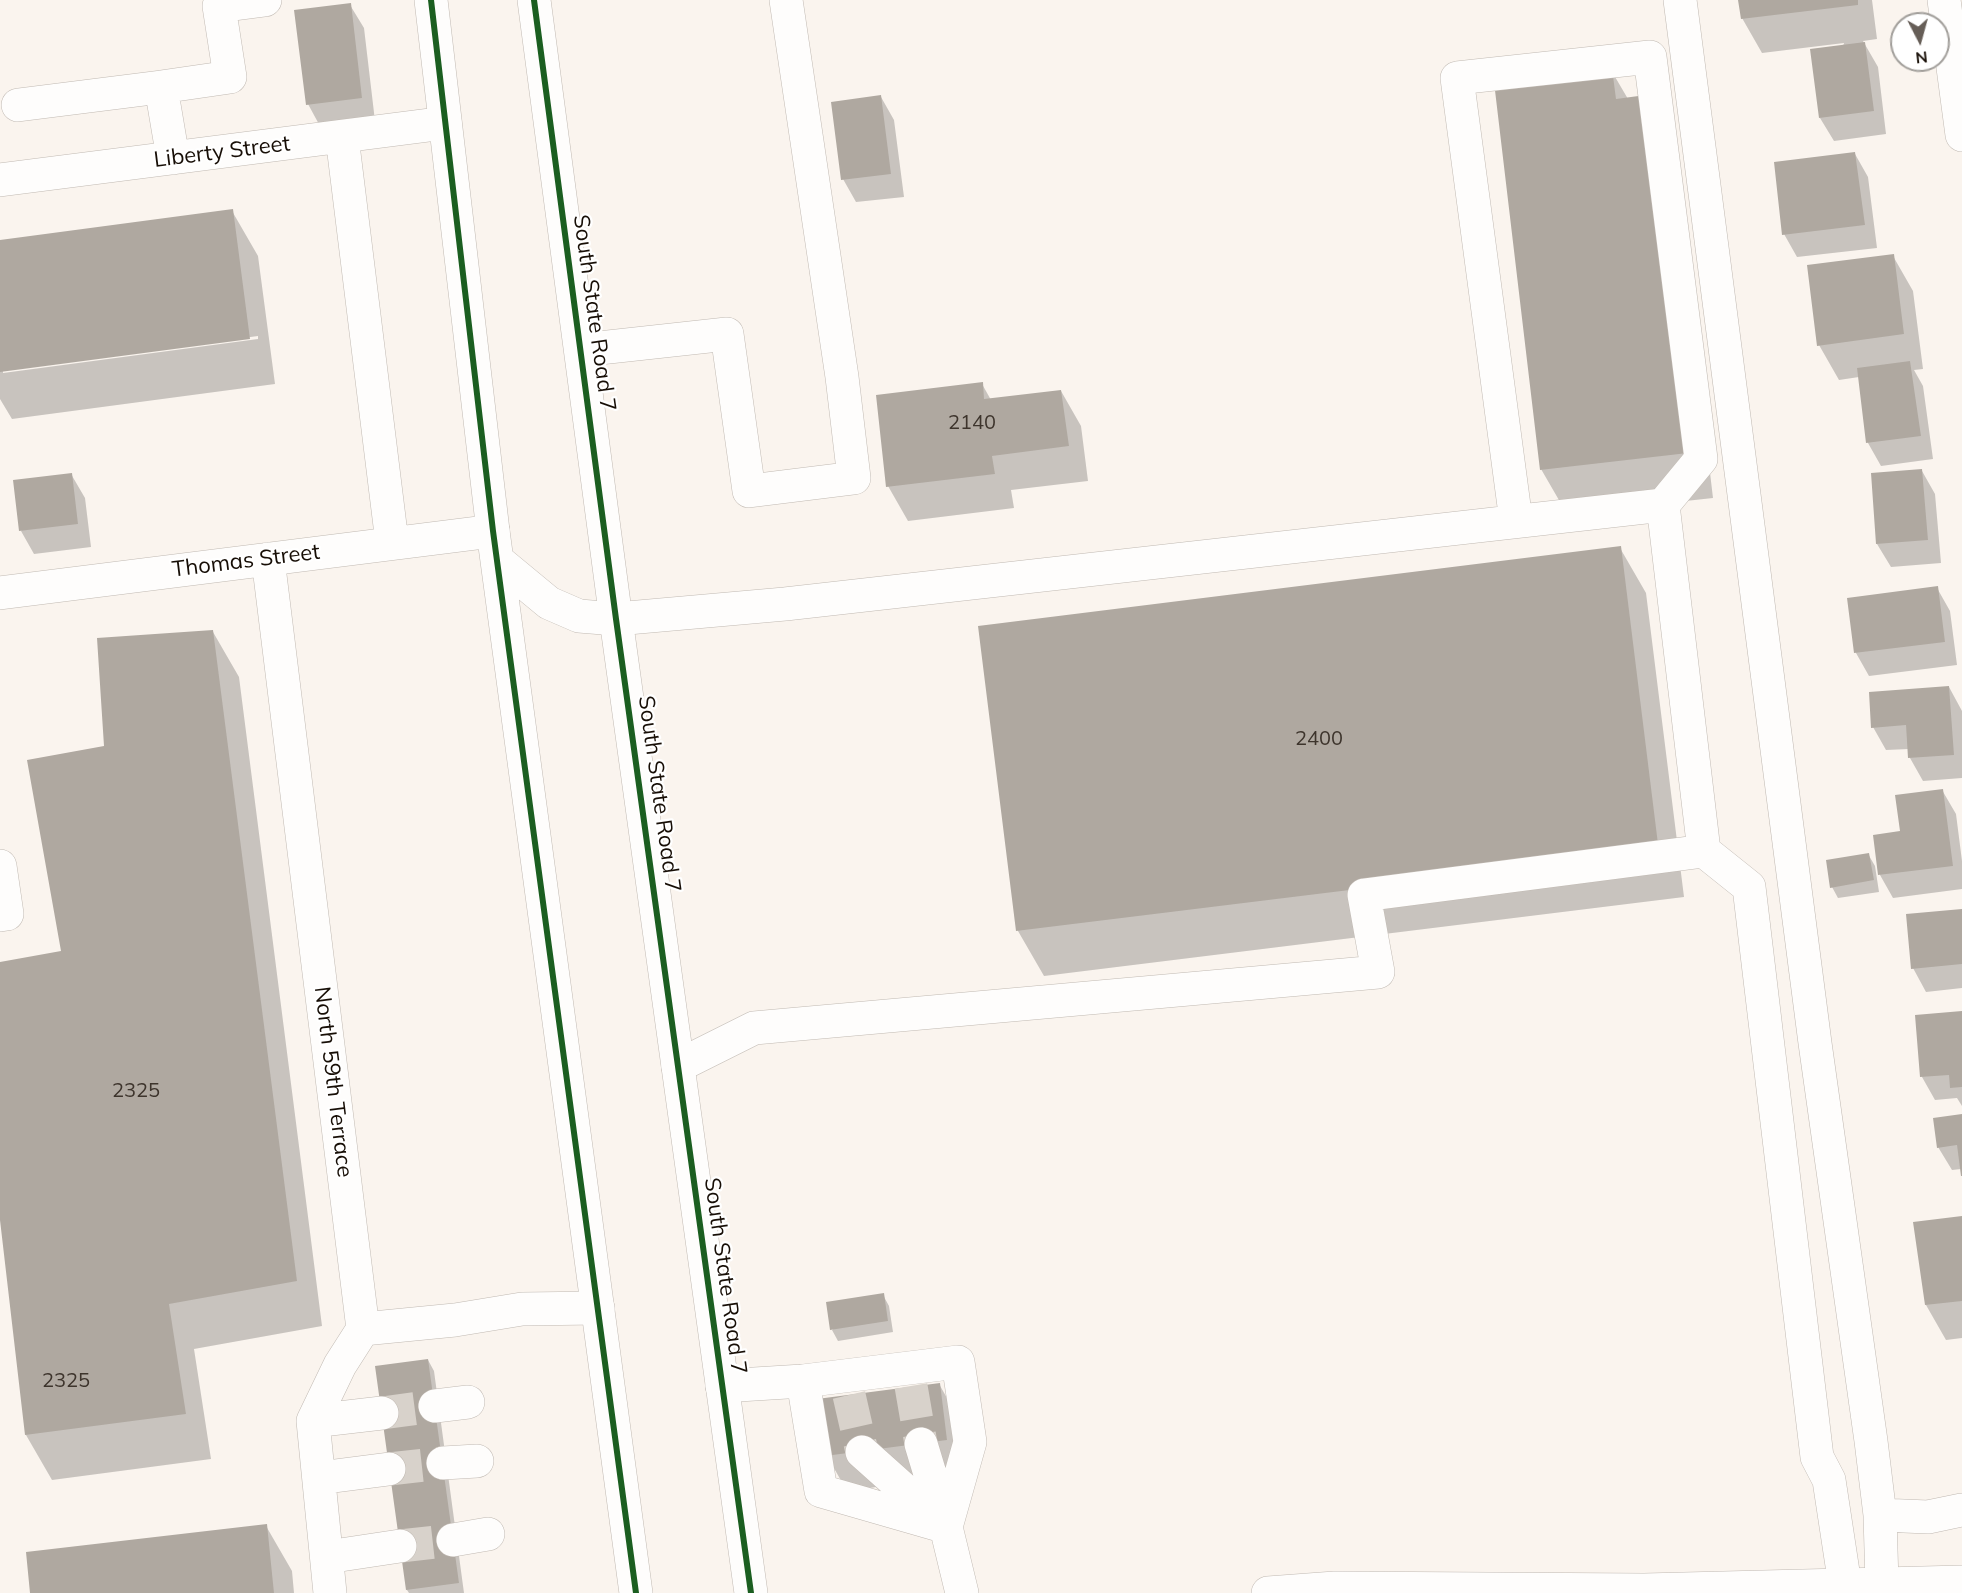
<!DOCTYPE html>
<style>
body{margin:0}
#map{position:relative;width:1962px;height:1593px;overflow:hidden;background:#faf4ee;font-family:Mulish,sans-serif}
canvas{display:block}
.north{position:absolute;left:1890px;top:12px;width:60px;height:60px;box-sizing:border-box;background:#fff;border:2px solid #a29f9b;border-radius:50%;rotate:174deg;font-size:16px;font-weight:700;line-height:24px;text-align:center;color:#170e06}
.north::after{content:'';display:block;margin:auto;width:21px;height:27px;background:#665e57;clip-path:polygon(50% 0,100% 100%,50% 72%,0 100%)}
</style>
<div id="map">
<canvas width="1962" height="1593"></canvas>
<div class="north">N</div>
</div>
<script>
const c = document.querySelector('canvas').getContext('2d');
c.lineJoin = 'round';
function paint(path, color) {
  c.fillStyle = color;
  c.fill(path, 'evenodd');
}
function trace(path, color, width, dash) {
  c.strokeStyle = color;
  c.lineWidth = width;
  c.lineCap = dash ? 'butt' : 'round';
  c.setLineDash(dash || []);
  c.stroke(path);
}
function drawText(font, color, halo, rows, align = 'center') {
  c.font = font + ' Mulish,sans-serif';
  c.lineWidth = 4.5;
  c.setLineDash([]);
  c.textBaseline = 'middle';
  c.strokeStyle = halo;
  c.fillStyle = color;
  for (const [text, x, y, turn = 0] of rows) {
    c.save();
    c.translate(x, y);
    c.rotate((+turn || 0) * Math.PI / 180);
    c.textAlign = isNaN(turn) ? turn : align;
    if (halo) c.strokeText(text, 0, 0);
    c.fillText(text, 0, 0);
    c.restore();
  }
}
paint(new Path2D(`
 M1740,0H1872L1877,39L1863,41L1878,67L1886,134L1834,141L1820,118L1844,43L1762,53L1742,18Z
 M350,5L364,28L375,121L321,128L308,104Z
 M1611,70L1628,99L1671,142L1713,498L1567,514L1541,469Z
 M881,97L894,120L904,197L856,202L843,179Z
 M1855,154L1868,177L1877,248L1797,257L1784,234Z
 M232,211L258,256L275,384L12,419L0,399V242ZM258,336V339L3,373V370Z
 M1893,256L1913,291L1923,369L1914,370L1923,386L1933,459L1881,466L1868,443L1859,377L1839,380L1819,345Z
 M982,384L991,400L1061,391L1081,426L1088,481L1011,490L1014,508L908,521L888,486Z
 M1922,471L1935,494L1941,563L1891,567L1877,544Z
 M71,474L85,498L91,547L34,554L21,531Z
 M1620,548L1646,593L1684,897L1044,976L1018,931L980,628Z
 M1937,588L1950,611L1957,665L1869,676L1856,653L1849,599Z
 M213,632L239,677L322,1326L194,1349L211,1459L52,1480L26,1435L0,1207V963L63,952L105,747Z
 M1949,687L1962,711V778L1923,781L1910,758L1909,749L1886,750L1873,727Z
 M1942,790L1956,814L1962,861V889L1893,898L1880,875L1874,836L1901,833Z
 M1868,854L1875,866L1879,892L1838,898L1832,887Z
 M1962,910V988L1926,992L1913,968Z
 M1962,1012V1106L1957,1098L1935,1100L1922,1077L1917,1016Z
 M1962,1116V1176L1961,1169L1952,1170L1938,1147Z
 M1962,1217V1338L1946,1340L1926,1305L1915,1223Z
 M883,1295L889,1306L893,1332L838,1341L832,1330Z
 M428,1360L434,1371L464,1593H409L407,1590Z
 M939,1384L959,1419L966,1475L847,1491L827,1456Z
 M266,1526L292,1571L294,1593H32Z`), '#0003');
paint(new Path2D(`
 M1738,0H1858V5L1741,19Z
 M351,3L362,98L306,105L294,10Z
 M1865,42L1874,111L1819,118L1810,49Z
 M1612,68L1616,99L1646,95L1688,453L1540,470L1494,82Z
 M881,95L891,174L841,180L831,102Z
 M1855,152L1865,225L1782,235L1774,162Z
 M233,209L250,339L0,372V240Z
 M1894,254L1904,334L1817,346L1807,265Z
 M1910,361L1921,436L1866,443L1857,368Z
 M983,382L984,399L1061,390L1069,446L992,456L995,474L886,487L876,395Z
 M1922,469L1928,540L1876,544L1871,473Z
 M72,473L78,524L19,531L13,480Z
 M1621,546L1659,852L1016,931L978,626Z
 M1938,586L1945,642L1854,653L1847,598Z
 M213,630L297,1281L169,1304L186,1414L25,1435L0,1220V962L61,951L27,760L104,746L97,638Z
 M1949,686L1954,755L1908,758L1906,725L1871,728L1869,692Z
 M1943,789L1953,866L1878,875L1873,835L1900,831L1895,795Z
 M1869,853L1874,880L1830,888L1826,860Z
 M1962,909V964L1911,969L1906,914Z
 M1962,1011V1087L1950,1088L1949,1075L1920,1077L1915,1015Z
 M1962,1114V1176H1961L1957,1145L1937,1148L1933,1118Z
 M1962,1216V1301L1925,1305L1913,1222Z
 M884,1293L888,1321L830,1330L826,1302Z
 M428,1359L459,1583L406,1590L375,1366Z
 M940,1383L947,1440L825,1456L817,1399Z
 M267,1524L274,1593H30L26,1552Z`), '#afa8a0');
trace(new Path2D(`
 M911,1386L921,1444
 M849,1395L862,1452
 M382,1413L435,1406
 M389,1469L443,1463
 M400,1546L453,1540`), '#d8d2cb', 33, [33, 16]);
const minor = new Path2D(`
 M1680,0L1815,1043L1871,1441L1880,1515L1882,1584
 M1944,0L1962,135
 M161,87L230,77L219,6L265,0
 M18,105L161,87L173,158
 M342,137L392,542
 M0,180L445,123
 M581,350L727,334L749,491L854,478L842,377L786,0
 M1516,521L1457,78L1650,57L1701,459L1663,505
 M268,559L363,1329L340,1365L313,1421L330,1593
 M0,593L493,531
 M616,619L785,604L1663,505L1704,851L1749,887L1817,1457L1829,1480L1845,1585
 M0,866L7,914L0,915
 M678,1066L754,1028L1378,972L1364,895L1704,851
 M363,1329L455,1320L522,1309L598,1308
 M803,1381L958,1362L970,1442L946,1527
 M722,1386L803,1381L821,1491L946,1527L962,1593
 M435,1406L468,1402
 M313,1421L382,1413
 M862,1452L946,1527L921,1444
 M443,1463L477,1461
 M319,1478L389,1469
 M1880,1515L1928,1517L1962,1510
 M453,1540L488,1534
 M327,1557L400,1546`);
const major = new Path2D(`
 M431,0L493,531L636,1593
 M534,0L616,619L751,1593
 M497,560L549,603L579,616L616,619
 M1268,1593L1335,1588L1644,1590L1962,1582`);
trace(minor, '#c0b9b2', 34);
trace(major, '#c0b9b2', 34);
trace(minor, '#fefdfc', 33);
trace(major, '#fefdfc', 33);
trace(new Path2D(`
 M431,0L493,531L636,1593
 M534,0L616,619L751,1593`), '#1b5e20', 6);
drawText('20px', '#3d342c', null, [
 ["2140",972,423],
 ["2400",1319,739],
 ["2325",136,1091],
 ["2325",66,1381]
]);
drawText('22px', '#170e06', '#fff', [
 ["Liberty Street",222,152,-7],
 ["South State Road 7",594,313,82],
 ["Thomas Street",246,561,-7],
 ["South State Road 7",659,794,82],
 ["North 59th Terrace",333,1082,83],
 ["South State Road 7",725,1276,82]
]);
</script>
